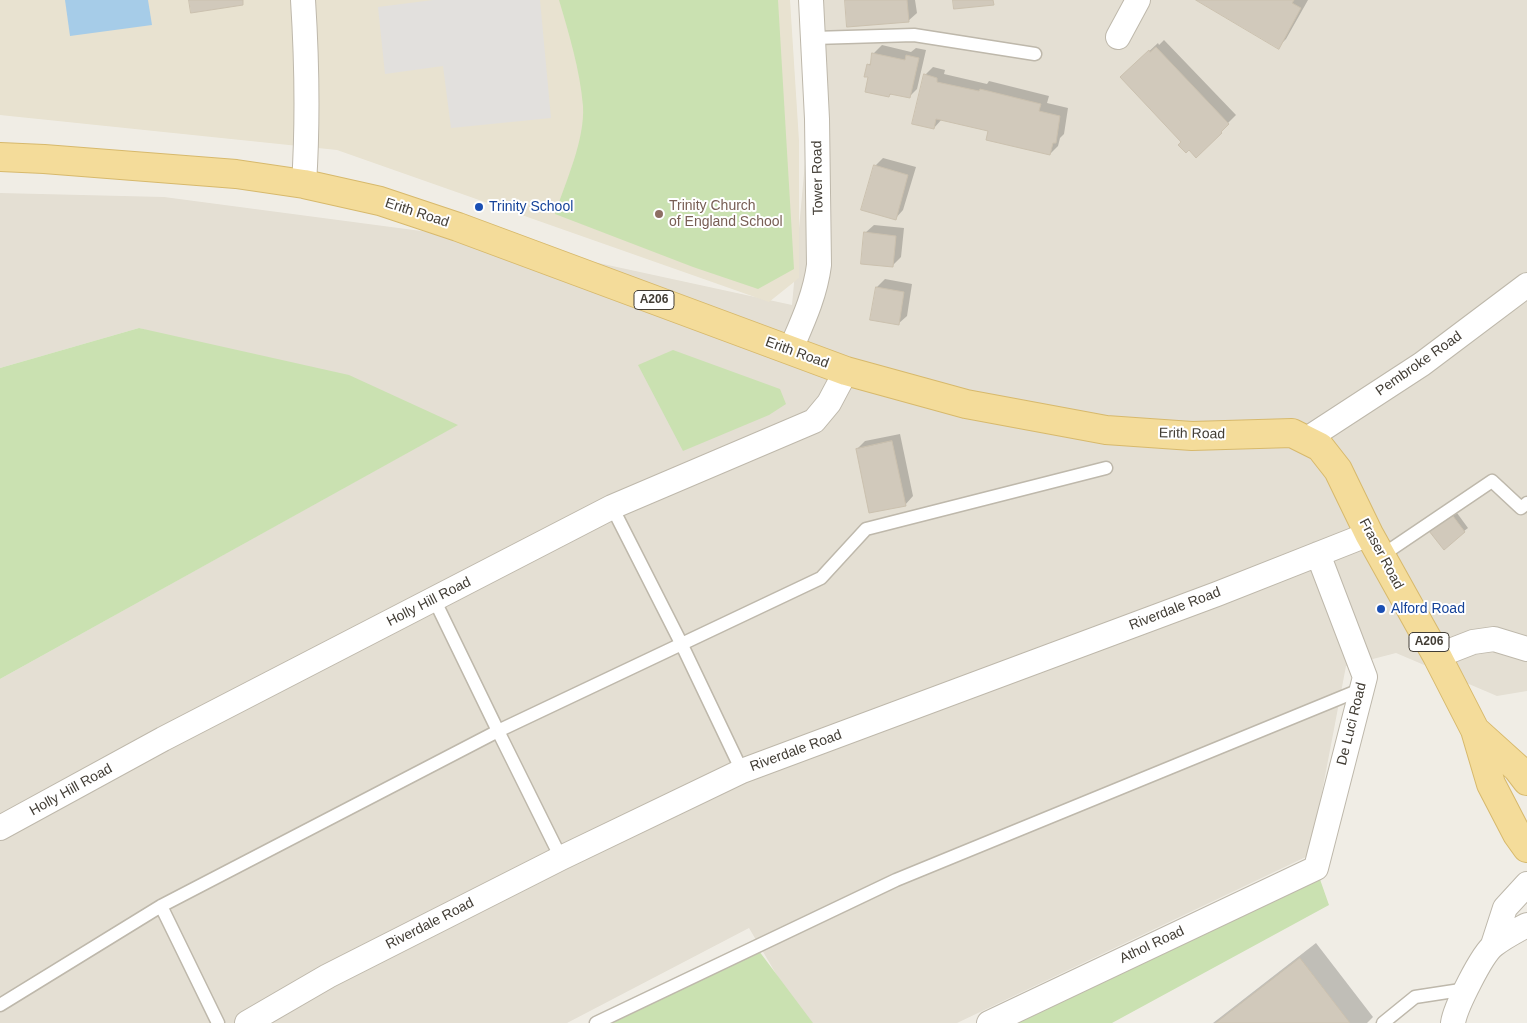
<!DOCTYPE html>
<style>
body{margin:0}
canvas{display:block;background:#f0ede5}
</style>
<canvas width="1527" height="1023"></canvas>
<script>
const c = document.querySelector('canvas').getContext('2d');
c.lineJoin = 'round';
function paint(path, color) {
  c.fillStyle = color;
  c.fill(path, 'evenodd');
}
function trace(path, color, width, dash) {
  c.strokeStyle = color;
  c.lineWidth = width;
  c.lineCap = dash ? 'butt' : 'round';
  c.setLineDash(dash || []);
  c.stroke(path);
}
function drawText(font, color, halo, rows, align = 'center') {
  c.font = font + ' Helvetica,sans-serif';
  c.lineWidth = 4;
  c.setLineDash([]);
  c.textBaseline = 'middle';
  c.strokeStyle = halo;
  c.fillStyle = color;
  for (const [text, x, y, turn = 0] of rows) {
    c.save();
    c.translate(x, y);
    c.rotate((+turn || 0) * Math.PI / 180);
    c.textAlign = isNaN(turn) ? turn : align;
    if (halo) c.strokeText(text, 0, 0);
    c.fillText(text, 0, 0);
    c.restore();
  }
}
paint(new Path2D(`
 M811,0H1527V691L1497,696L1396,653L1346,666L1310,855L957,1023H805L749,928L567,1023H0V679L457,425L139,328L0,368V193L164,197L497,241L792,305L814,64Z`), '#e4dfd3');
paint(new Path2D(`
 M0,0H790L799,141V278L769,302L337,150L0,115Z`), '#e8e2d0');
paint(new Path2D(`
 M559,0H778L794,269L758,289L693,267L555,214C566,181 585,140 583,106C580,70 569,34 559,0Z
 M139,328L349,375L458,425L0,679V368Z
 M673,350L780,389L786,404L769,415L683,451L638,365Z
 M1316,868L1329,905L1112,1023H989Z
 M756,947L813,1023H596Z`), '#cae1b1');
paint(new Path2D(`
 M433,0H540L551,118L451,128L443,66L385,74L378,7Z`), '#e2e0dd');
paint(new Path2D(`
 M65,0H148L152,25L70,36Z`), '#a6cce8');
paint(new Path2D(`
 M846,0H915L917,13L908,21Z
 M1199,0H1308L1286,39L1278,47Z
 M1164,40L1236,115L1228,123L1229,124L1196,156L1183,142L1129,70L1158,43L1159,45Z
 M882,45L911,52L916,48L926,50L917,89L909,97L892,93L889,96L869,77L868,65L872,62L874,53Z
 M933,67L945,70L944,74L987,84L989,81L1049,96L1047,103L1068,108L1064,134L1060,138L1058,146L1050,154L990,130L942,119L934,128L925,75Z
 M883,158L916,167L903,210L895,219L875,166Z
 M874,225L904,228L901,257L892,266L865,233Z
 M885,279L912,284L907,316L898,324L877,287Z
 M900,434L913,496L905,505L857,449L865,441Z
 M1457,513L1468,528L1464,531H1430Z
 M1316,943L1373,1017L1367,1023H1213Z`), '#0003');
const building = new Path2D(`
 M189,0H243V5L191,13Z
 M845,0H907L909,22L847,27Z
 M953,0H993L994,5L954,9Z
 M1196,0H1294L1292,3L1301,8L1279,49Z
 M1156,47L1229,124L1221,132L1222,133L1196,158L1189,150L1186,153L1178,145L1181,142L1120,77L1149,50L1150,52Z
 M872,53L905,60L906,55L919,58L910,98L890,94L889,97L865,92L868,77H864L867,64L870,65Z
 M924,74L937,78V82L979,91L980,89L1041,104L1039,111L1060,116L1056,143H1053L1050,155L986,140L988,131L936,119L934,129L912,124Z
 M874,165L908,175L896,220L861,210Z
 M864,232L896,236L893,267L861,264Z
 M876,287L904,292L899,325L870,320Z
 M892,441L906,506L869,513L856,449Z
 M1453,516L1465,532L1444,550L1429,531Z
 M1300,958L1350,1023H1216Z`);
paint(building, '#d1c9bb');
trace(building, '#cbc1af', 1);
const service = new Path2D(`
 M814,38L914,35L1035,54
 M612,507L681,643L742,771
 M1381,556L1492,481L1521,508L1527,503
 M434,599L498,731L821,578L866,529L1106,468
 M161,906L218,1023
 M0,1005L161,906L498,731L561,858
 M596,1023L896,880L1362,689
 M1383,1023L1415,997L1467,989`);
const minor = new Path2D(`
 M303,0C307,62 308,122 304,184
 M1118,37L1138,0
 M790,351C802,323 815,296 819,265L817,119L811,0
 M1307,439L1422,364L1527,285
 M1437,656L1473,642L1494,639L1527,649
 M0,828L163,739L612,507L814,421L829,403L846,371
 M1493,945L1505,908L1527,884
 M247,1023L328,976L561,858L742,771L1217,594L1369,534
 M989,1023L1316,868L1365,677L1318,554
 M1453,1023C1455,1008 1482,954 1494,945C1504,937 1516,931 1527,925`);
const primary = new Path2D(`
 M0,157L44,159L236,174L304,184L380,201L458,227L846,371L966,404L1106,430L1192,436L1292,433L1320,447L1338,470L1369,534L1437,656L1475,730L1491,784L1517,834L1527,848
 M1475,730L1517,768L1527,781`);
trace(service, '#beb8ab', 15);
trace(minor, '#beb8ab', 26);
trace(primary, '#d7b96c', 30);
trace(service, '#fff', 12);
trace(minor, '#fff', 24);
trace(primary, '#f4dc9a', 28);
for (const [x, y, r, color] of [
 [479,207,5,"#1a4fb4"],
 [659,214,5,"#8d6e63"],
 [1381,609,5,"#1a4fb4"]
]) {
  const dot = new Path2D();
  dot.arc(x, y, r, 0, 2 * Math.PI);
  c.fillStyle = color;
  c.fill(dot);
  trace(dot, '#fff', 2);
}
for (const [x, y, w] of [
 [654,300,40],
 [1429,642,40]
]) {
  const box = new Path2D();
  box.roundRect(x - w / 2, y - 9.5, w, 19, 4);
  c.fillStyle = '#fff';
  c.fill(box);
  trace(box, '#423d35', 1);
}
drawText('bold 12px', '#423d35', null, [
 ["A206",654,300],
 ["A206",1429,642]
]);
drawText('14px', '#423d35', '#fff', [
 ["Tower Road",818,178,-91],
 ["Erith Road",417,213,18],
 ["Erith Road",797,353,20],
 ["Pembroke Road",1419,364,-35],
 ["Erith Road",1192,434,1],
 ["Fraser Road",1381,554,62],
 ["Holly Hill Road",429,602,-27],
 ["Riverdale Road",1175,609,-21],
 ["De Luci Road",1352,724,-76],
 ["Riverdale Road",796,751,-20],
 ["Holly Hill Road",71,790,-29],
 ["Riverdale Road",430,924,-27],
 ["Athol Road",1152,945,-25]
]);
drawText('14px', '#785e54', '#fff', [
 ["Trinity Church",669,206],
 ["of England School",669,222]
], 'left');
drawText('14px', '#164399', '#fff', [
 ["Trinity School",489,207],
 ["Alford Road",1391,609]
], 'left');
</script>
